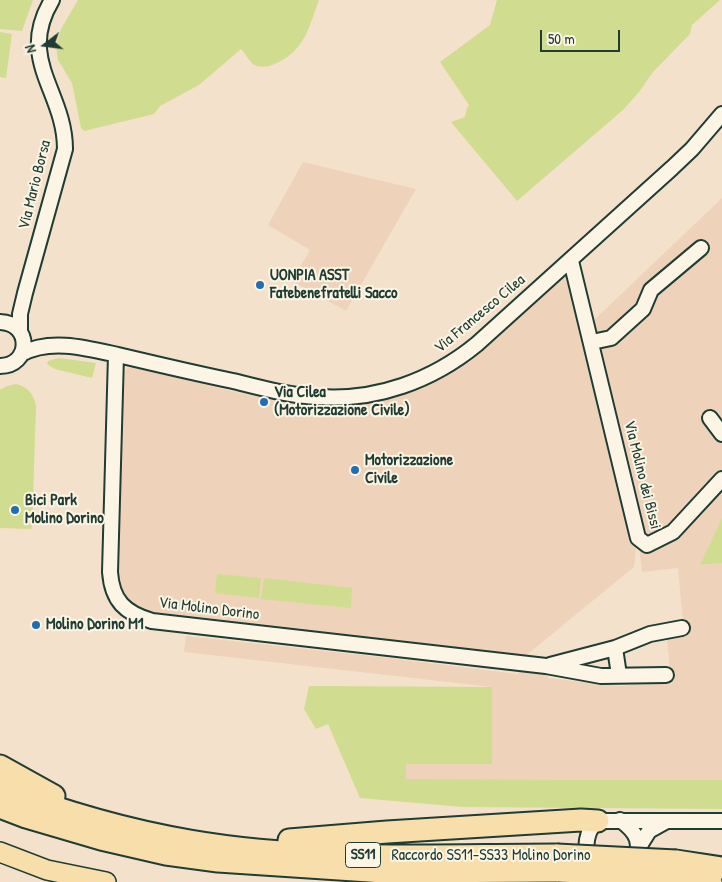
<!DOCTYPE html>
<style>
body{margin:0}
#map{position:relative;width:722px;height:882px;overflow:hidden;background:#f4e1cc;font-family:"Patrick Hand",sans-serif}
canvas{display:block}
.north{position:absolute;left:20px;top:20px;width:50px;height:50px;-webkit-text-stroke:4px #fcf5e5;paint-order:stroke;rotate:255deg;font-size:14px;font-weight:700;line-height:20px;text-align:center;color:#1f3d34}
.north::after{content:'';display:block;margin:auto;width:18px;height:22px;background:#1f3d34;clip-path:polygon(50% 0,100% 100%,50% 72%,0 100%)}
.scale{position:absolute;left:540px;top:30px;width:80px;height:22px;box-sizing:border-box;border:2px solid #1f3d34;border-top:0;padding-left:6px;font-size:15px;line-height:18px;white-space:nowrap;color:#1f3d34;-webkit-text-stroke:4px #fcf5e5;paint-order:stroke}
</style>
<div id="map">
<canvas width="722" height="882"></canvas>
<div class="north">N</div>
<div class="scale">50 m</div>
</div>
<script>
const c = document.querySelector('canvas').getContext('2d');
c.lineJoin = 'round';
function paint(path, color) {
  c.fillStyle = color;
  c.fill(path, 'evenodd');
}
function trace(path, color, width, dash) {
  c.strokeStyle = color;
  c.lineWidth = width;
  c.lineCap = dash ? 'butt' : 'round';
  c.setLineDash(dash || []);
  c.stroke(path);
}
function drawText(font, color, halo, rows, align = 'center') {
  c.font = font + ' "Patrick Hand",sans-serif';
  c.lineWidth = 4;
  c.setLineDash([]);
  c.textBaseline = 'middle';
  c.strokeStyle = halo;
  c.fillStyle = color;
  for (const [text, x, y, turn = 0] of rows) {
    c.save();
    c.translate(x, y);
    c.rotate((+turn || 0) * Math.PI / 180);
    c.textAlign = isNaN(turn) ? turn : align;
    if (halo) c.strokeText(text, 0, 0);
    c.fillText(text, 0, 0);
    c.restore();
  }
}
paint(new Path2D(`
 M303,162L416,189L346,311L292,281L310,250L268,225Z
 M722,198V518L701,565L722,563V780L405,779L406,764L492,687L184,652L186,636L380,657L518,674L520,670L548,674V678L619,686L671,682L667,637L684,635L678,568L642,572L638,538L587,322L595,319Z
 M572,270L637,540L634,567L523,658L386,641L149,615L125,603L115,579L114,563L123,373L127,368L136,367L206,385L284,403L303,406L342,407L384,400L414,391L447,376L483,350L494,338Z`), '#eed3ba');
paint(new Path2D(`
 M0,0H33L22,31L0,29Z
 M78,0H319C308,29 305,52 272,65C267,67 258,68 253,64C248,60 245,53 241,49L199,85L160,106L154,114L84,131L81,128L72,83L58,60L56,47L61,29Z
 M497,0H720L692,25L690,34L653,72L639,92L623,110L517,201L451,122L465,117L467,108L469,105L440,62L490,25Z
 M0,32L12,34L6,78L0,77Z
 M59,358L96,363L92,378L55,369L47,364L48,361Z
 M16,384C28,387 34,394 36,406L32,529L0,528V390L7,386Z
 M722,518V563L700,565Z
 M217,574L261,578L259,598L215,593Z
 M264,578L352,588L351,608L261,599Z
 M309,686L492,687V764H406V779L722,780V809L463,807L360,798L328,724L316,729L304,709Z`), '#d0dc8f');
const minor = new Path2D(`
 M571,261L638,538L647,545L673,532L722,479
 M0,322C32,323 31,366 0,366
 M20,331V314L25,293L65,149C65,91 16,60 52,0
 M592,342L611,338L643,309L651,290L701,248
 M21,354C50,338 87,348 118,355C156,364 194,373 233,381C261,388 290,396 319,397C376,401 432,381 477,344L672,168L692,149L722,114
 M116,355L110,572C112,601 125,613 152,621L546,666L601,676L666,675
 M710,418L722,434
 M615,648L619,675
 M550,665L615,648L650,634L682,628
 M620,820C641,835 639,843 637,867
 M639,847L649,831L667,821
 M587,865C586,849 584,831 598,821H722`);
const major = new Path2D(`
 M0,852L47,870L106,882`);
const highway = new Path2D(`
 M0,766L54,796
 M0,788C61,811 125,830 190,841C311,862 436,855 557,855
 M0,807L26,817L101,839L166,854L218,861L384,872L558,871
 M289,840L387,832L581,820L598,821
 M676,861L722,868
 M675,876L711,882`);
trace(minor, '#1f3d34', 18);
trace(major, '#1f3d34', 22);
trace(highway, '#1f3d34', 25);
trace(minor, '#fcf5e5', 14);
trace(major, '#f8deab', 19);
trace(highway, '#f8deab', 21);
const highwayBridge = new Path2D(`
 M557,855L676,861
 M558,871L675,876`);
trace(highwayBridge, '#1f3d34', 25, []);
trace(highwayBridge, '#f8deab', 21);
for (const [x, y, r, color] of [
 [260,285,5,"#1f6fb2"],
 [264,402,5,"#1f6fb2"],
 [355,470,5,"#1f6fb2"],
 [15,510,5,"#1f6fb2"],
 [36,625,5,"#1f6fb2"]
]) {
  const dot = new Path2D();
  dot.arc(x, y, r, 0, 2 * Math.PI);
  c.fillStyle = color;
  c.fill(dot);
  trace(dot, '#fcf5e5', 2);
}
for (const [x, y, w] of [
 [363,855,35]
]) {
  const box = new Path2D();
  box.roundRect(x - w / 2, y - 12.5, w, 25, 4);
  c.fillStyle = '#fcf5e5';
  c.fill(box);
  trace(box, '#1f3d34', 1);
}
drawText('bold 15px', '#1f3d34', null, [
 ["SS11",363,855]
]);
drawText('16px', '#1f3d34', '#fcf5e5', [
 ["Via Mario Borsa",35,185,-76],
 ["Via Francesco Cilea",480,314,-40],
 ["Via Molino dei Bissi",642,475,76],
 ["Via Molino Dorino",209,609,7],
 ["Raccordo SS11-SS33 Molino Dorino",491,856]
]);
drawText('bold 16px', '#1f3d34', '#fcf5e5', [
 ["UONPIA ASST",270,276],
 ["Fatebenefratelli Sacco",270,294],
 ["Via Cilea",274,393],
 ["(Motorizzazione Civile)",274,411],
 ["Motorizzazione",365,461],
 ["Civile",365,479],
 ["Bici Park",25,501],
 ["Molino Dorino",25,519],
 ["Molino Dorino M1",46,625]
], 'left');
</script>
